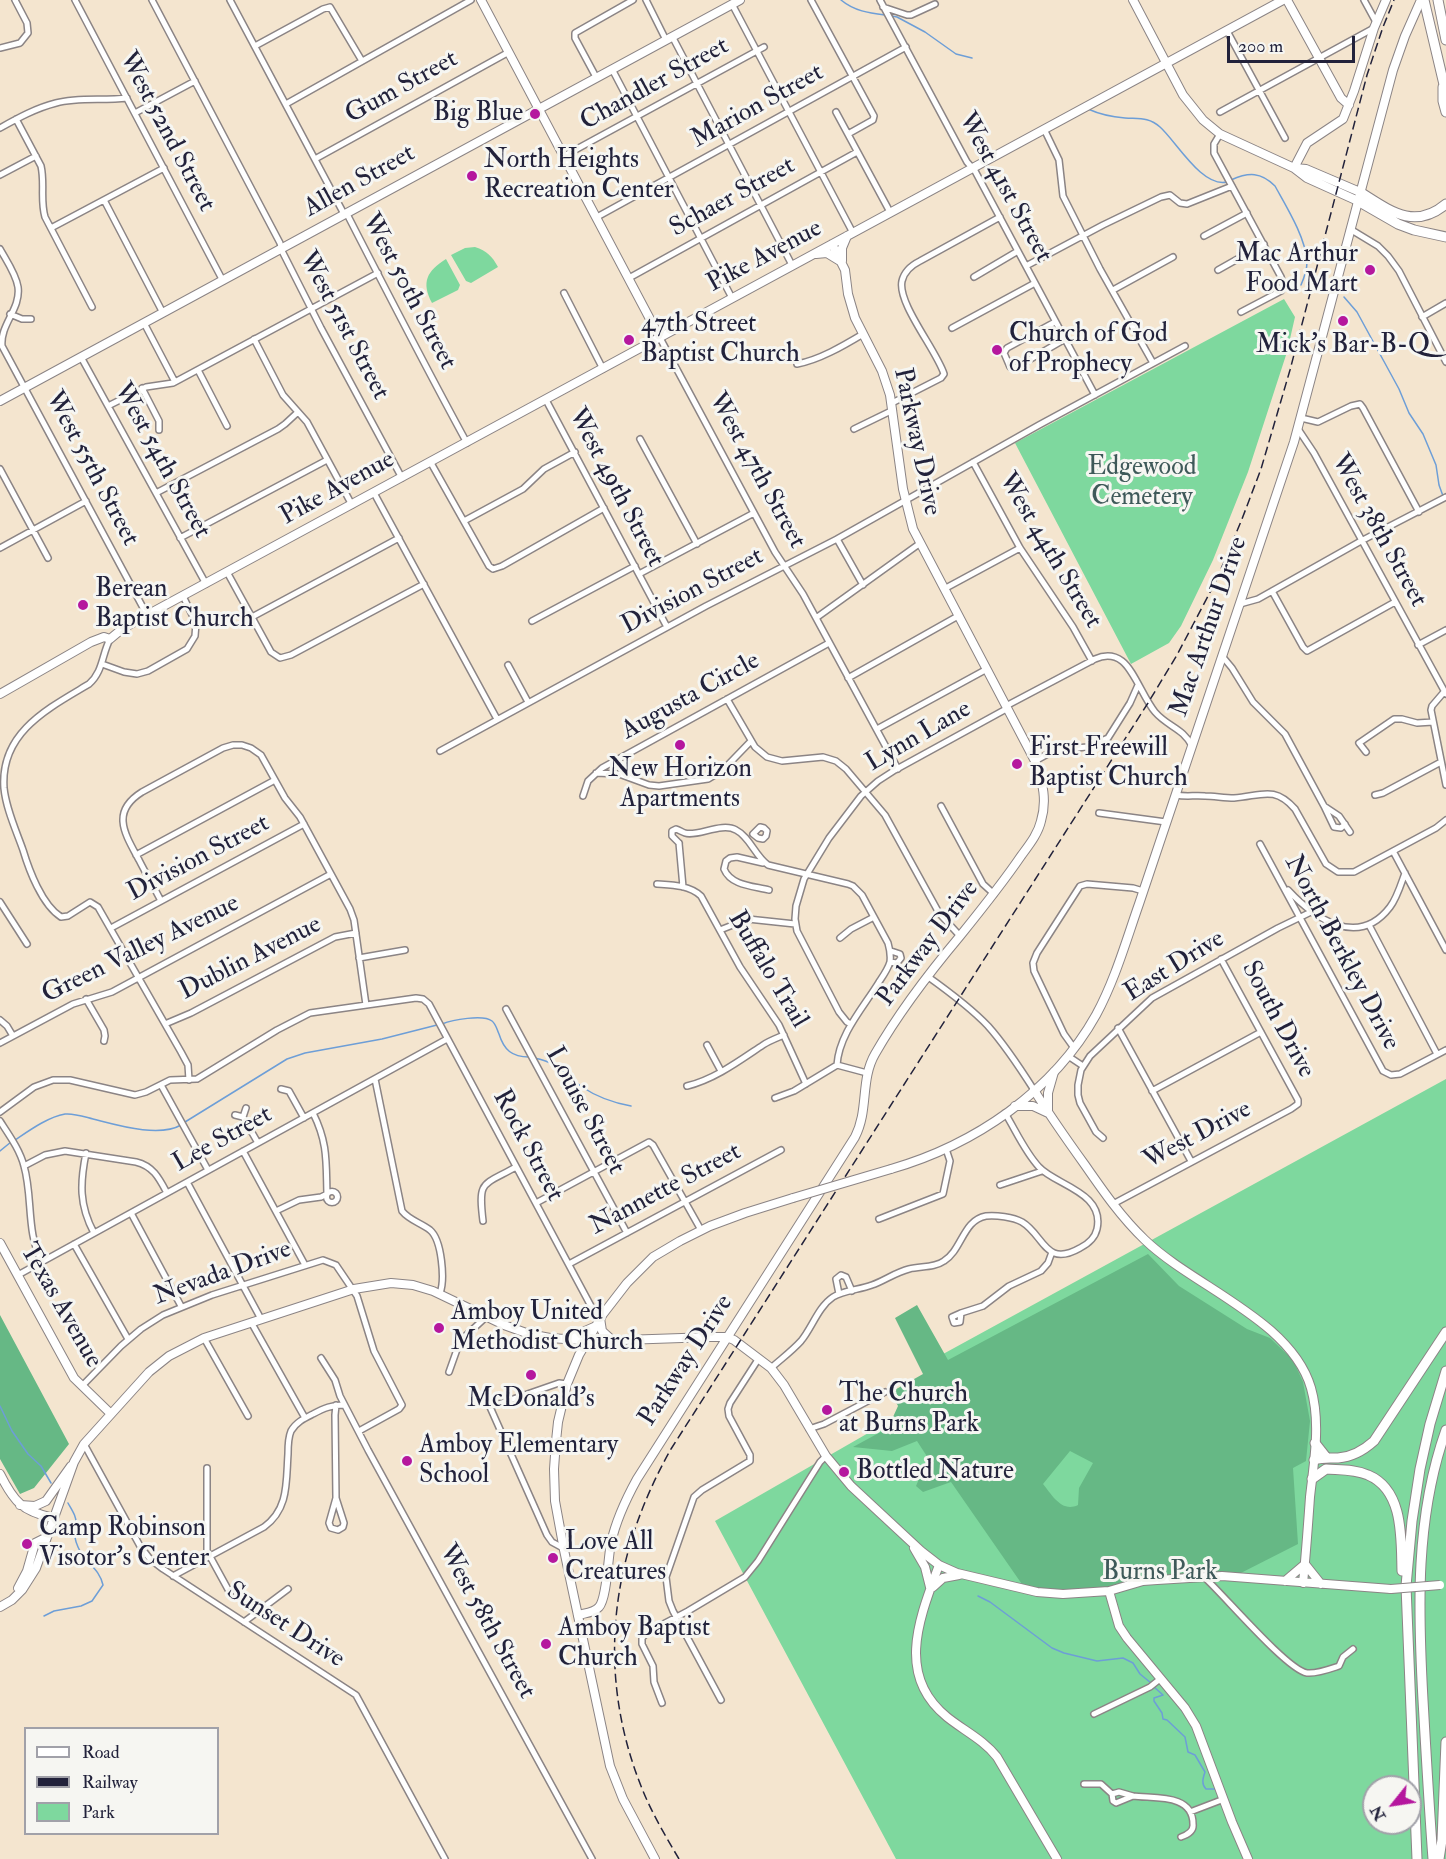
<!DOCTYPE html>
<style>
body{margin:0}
#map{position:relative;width:1446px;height:1859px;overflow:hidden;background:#f4e5cf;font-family:"IM FELL Double Pica",serif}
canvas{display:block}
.legend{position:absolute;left:24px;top:1727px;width:195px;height:108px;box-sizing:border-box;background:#f6f6f2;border:2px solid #a1a1a9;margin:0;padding:8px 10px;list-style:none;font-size:18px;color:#22223b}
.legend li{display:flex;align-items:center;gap:12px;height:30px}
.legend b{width:30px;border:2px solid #a1a1a9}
.north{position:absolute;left:1362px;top:1775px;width:60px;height:60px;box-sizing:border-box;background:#f6f6f2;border:2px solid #a1a1a9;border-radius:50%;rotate:240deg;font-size:16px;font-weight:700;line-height:24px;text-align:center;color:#22223b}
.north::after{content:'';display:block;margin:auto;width:21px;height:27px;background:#b5179e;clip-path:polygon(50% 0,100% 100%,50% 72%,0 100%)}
.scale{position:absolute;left:1227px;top:36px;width:128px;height:27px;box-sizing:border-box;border:3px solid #22223b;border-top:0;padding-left:8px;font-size:18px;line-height:21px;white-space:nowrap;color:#22223b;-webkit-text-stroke:4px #f6f6f2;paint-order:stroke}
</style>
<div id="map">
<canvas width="1446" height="1859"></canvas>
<ul class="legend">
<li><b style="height:8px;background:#fff"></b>Road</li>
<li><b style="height:8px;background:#22223b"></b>Railway</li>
<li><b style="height:16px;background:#7ed89e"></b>Park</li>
</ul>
<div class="north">N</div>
<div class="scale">200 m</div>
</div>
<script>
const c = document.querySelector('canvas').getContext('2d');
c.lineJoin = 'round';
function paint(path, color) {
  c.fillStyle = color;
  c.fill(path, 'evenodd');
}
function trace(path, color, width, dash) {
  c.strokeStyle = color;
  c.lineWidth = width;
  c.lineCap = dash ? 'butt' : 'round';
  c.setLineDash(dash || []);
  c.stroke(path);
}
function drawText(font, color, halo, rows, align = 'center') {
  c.font = font + ' "IM FELL Double Pica",serif';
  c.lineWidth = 6;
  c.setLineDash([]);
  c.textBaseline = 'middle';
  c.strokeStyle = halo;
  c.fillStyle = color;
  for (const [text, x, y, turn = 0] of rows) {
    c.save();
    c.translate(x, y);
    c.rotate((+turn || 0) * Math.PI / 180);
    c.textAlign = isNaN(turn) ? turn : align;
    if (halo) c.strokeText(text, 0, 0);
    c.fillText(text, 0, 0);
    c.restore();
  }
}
paint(new Path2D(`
 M475,247C487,251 492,256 498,267L471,283L466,281L451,255L465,248Z
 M446,259L460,285L458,290L432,303C421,282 427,271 446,259Z
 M1284,299L1295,317L1287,352L1248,472L1213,560L1181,626L1169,643L1131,664L1015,443Z
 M1446,1079V1859H896L715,1521L938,1393L923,1365ZM1374,1787H1410V1823H1374Z`), '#7ed89e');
paint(new Path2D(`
 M1148,1254L1179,1286L1247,1329L1270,1338L1293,1360L1303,1382L1310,1421L1306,1461L1293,1468L1298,1544L1233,1577L1157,1580L1094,1592L1026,1590L951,1482L923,1492L916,1486L928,1458L917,1441L892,1451L853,1447L888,1428L898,1406L891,1392L923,1374L895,1318L917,1305L948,1360ZM1070,1451L1093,1463L1079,1488L1078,1505C1062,1513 1052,1495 1043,1484Z
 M0,1315L69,1444L34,1488L20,1494L0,1459Z`), '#66b885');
trace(new Path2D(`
 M841,0C854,11 869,13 885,15
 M892,16L897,17L925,32L956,54L972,58
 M1088,109C1099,114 1113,117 1125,118C1139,119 1149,117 1160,127C1176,141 1202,188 1227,182
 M1231,180C1249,172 1261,172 1275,186C1286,206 1306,238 1307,262C1307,270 1304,278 1301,285
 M1344,297L1357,312L1399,389L1409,413L1423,434L1436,465L1439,485L1443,496
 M442,1024C452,1020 483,1014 492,1021C496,1024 497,1030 499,1034C504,1050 512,1057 529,1057
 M534,1058C560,1063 563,1073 582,1087C597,1097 614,1103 631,1106
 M185,1122L287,1059L305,1053L382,1039L437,1025
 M15,1140C30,1130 48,1117 65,1114C74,1113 85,1117 93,1119C117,1125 159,1138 181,1125
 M0,1151L11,1142
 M0,1406L12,1431L28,1454L41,1466L51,1483
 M978,1596L990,1602L1052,1648L1064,1653L1097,1661L1123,1658L1133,1663L1140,1674L1151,1683
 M44,1616L54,1611L81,1606L92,1601L103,1585C99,1567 85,1564 78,1547C73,1536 76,1535 76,1525C77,1517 72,1510 68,1503
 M1154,1687L1163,1695L1154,1698V1701L1162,1713L1163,1719L1167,1720L1185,1737L1188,1752L1195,1755L1205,1772C1203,1778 1201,1784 1206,1789H1217`), '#6d9ed7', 1.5);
const street = new Path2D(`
 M75,0L223,281
 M152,0L280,243L282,251L321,328L402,478
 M230,0L344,214L348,216C387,292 426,368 467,443
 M646,0L666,40
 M811,0L874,116L873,120L848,134
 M880,0L967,162L975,171L1095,395
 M1364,0L1376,22
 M732,4L853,233
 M883,7L907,15H911L935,4
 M1227,31L1285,138
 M672,36L792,265
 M255,46L323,9L330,7L362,61
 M0,48L20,43L28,33L27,23L15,0
 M612,69L732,298
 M596,77L575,38V33L633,0
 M286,104L471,0
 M836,112L890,212
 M1220,112L1374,28
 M135,113L195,81
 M16,119L41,166C45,183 40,200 45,217L92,307
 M0,128C18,118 36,108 56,103C79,97 103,101 127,98
 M1044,129L1059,160L1063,196L1100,269L1153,363
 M1220,134L1214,144V153L1281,277L1284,287L1281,291L1241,312
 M564,156L764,47
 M315,159L509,52
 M0,175L36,156
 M104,200L163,313
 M597,217L906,47
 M51,228L164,168
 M1350,229L1378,246L1388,256L1399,271L1446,362
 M1204,236L1247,213
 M0,249C6,260 16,274 18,287C21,309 0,324 2,346L147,615
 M1026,266L1103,225L1161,197L1170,195L1180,203L1187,204L1232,186
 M1218,270L1264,244
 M974,277L1018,251
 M629,278L857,152
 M1113,290L1173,257
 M564,293L603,369
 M10,314L22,319H31
 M1422,317L1446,303
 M1055,322L1007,348L1004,353L1010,367L1015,368L1065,339
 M144,323L175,382
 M952,328L1035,283
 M660,338L775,552L803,594L898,769
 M254,339L283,395L307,422L352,505
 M81,357L206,584
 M797,364C819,360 843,346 863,334
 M198,370L227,426
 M142,388L159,421V430
 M546,400L667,627
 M892,403L941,378L944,374C937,351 897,303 902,281C904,272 912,265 920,261L1000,217
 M108,406L146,387L173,383L378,273
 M1301,418L1318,422L1351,406L1360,404L1363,408L1419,512
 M854,429L893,410
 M1298,429L1314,453L1446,694
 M640,439L697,544
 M973,462L1020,548L1073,627L1092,661
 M431,463L489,566L493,569L502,566L604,508
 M0,469L48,558
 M156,493L278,429L285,424L298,412
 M374,493L497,719
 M464,521L523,489L544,469L575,452
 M180,538L327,460
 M837,539L863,585
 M0,548L86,501
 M227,572L271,652L280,658L291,655L424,584
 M639,574L754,513
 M944,589L1020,548
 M1272,591L1303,647L1307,651L1395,602
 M1240,604L1258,599L1361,541L1446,497
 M252,617L399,538
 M816,618L919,544
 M532,621L635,566
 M110,639C102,654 103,672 89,684C49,708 0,732 4,788C6,809 16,830 23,850C29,870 42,905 61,917L68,916L90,902L98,907L181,1052L188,1065L189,1080
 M1418,645L1446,630
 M1222,656L1232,668L1253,702L1285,734L1324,806L1339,816L1350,832
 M102,664L124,672L137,674L148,671L187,649L195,636L196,623L183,596
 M508,665L528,702
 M848,678L958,616
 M1444,692L1432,706L1431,710L1446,785
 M727,699L755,747L767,757L782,761L823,757L836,761L846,769L885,815L939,913L960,936
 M1006,706L1095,659C1104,655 1114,655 1122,661C1134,670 1144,699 1155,712C1168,727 1183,728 1192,746
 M877,729L987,669
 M440,751L706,606L837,539L1039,425L1185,346
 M1366,752L1359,743L1394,719H1402L1417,723L1433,722
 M1035,761L1055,750L1087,747L1108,738L1130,703L1138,685
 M596,773L619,774L649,785L659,786L708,779L723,770L751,741
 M1176,795C1186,797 1195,795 1205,796C1214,796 1224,798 1234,798C1261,796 1274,785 1295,809L1326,864L1338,872H1354L1436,828L1446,820
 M1375,795L1383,793L1441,762
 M583,796L588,781L602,768L829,643
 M941,806L983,884L994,894
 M1324,806L1334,827L1341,828L1345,824
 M1099,813L1166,822
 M760,827L764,828L767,831L766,836L763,839L758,838L753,834Z
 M679,843L672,836V831L676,829C679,830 682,832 685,833C697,837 722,822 736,830C750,837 755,856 768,865L848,884L853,886L862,895L888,943C890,950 891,955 890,962C888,969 883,976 879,982C863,1008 839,1034 837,1065
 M679,843L683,887
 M1260,844L1383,1071L1391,1075L1400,1074L1446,1050
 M1393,851L1446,950
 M136,855L275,780
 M763,863L737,857L730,858L726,861L724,869C731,886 754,886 769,890
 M657,884C672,885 689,885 701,896L740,967L779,1025L806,1084
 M1288,890C1314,918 1358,949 1390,907C1397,898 1401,884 1405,873
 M161,901C154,887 146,874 139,860C125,834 110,812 142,792L223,748L233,745H242L251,748L261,755L285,798L300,817L350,909L354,920L366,1005
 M0,902L27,944
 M1369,925L1437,1054
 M111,928L304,824
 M720,930L748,919L795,924
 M840,938L851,929L874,917
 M359,958L405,950
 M890,962L897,963L901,958L900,954L891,951
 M927,976C948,991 970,1007 988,1026C1005,1045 1020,1068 1034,1090
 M86,999L104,1030L105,1036L104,1041
 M506,1009L627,1233
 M0,1020L7,1026L13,1036
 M165,1024L191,1013L335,937L356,933
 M851,1024L847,1022L839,1012L797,931L795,919L796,906L804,879L829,838L861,796L878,781L895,770L1008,708
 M1118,1028L1191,1161
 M0,1043L73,1004L112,992L331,874
 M707,1045L721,1071
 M1074,1048L1064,1034L1034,971L1033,963L1037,953L1080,886L1087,884L1133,888L1143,891
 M1068,1056L1083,1066
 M375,1079L402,1211C409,1220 421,1223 430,1230C442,1240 445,1280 440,1293
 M161,1085L208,1170
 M687,1086C715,1079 739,1061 763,1045C769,1041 777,1038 784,1035
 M281,1089L289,1091L304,1118
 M1152,1091L1261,1032
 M775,1098L794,1091L837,1065L867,1073
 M0,1112L34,1087L53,1080H70L135,1095L146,1092L170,1080L197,1079L277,1030L310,1013L416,998L423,999L429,1004L592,1308L600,1318
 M235,1115L243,1117L258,1143
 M243,1117L246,1108
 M0,1121C9,1135 20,1150 24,1166C33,1197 26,1233 42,1262
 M1103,1138L1096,1132L1080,1103L1078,1095V1085L1081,1070L1090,1056L1152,998L1278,928L1311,912
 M243,1151L305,1265
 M86,1153C80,1183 79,1205 94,1233
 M24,1166L45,1155L65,1151L136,1162C153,1166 159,1178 167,1193
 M187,1182L261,1319
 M1000,1185L1042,1171
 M326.5 1197a5.5 5.5 0 1 1 11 0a5.5 5.5 0 1 1-11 0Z
 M536,1203L649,1142L653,1145L701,1230
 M1113,1204L1291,1109L1298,1104V1100L1221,959
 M276,1211L299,1200L321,1197L327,1194C326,1162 328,1143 313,1113
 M131,1213L181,1306
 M879,1219L943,1194L950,1161L946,1149
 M483,1221C478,1180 482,1186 516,1167
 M74,1244L128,1339
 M569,1264L781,1150
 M18,1275L447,1039
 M839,1294L836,1279L841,1275L846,1277L852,1291
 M961,1313L983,1306L1009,1286L1041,1271L1048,1263L1052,1252
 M961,1313L960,1322L954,1323L952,1317Z
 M251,1322L305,1418
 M204,1338L248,1416
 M321,1358L335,1380L340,1396L368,1450L592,1859
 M771,1368C781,1359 792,1351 801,1341C812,1328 818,1307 833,1297C844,1290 859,1290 872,1285C884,1281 896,1272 909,1269C921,1266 934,1268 944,1261C962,1250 963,1220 986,1216C996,1215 1013,1217 1022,1222C1044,1235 1045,1268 1080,1248C1088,1244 1095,1238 1097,1229C1105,1192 1055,1185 1039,1167C1025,1152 1016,1131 1005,1113
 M449,1372L460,1341L486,1317
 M82,1386L121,1346L141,1329L163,1315L212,1295L323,1260L336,1265L357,1296L374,1351L402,1405L399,1409L359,1431
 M336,1405L335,1415L336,1498
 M809,1429L824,1424L885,1392
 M84,1444L140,1546L150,1559L163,1569L356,1695L445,1859
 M207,1468V1551L230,1593
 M336,1498L344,1523L343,1527L338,1530L331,1528L329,1523Z
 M563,1548L552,1542L547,1535L490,1407L559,1383L567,1384
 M173,1576L264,1527C289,1509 286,1482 288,1454C288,1446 288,1438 291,1431C296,1422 305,1418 313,1414C324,1408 332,1405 344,1405
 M1204,1577C1223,1594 1287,1670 1307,1673C1317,1674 1330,1669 1339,1666L1343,1657L1353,1649
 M244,1622L288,1589
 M721,1700L673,1611L669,1601L666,1577L694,1497L702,1490L750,1461V1455L729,1416L728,1409L730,1403L759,1358
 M662,1703L654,1682L653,1666L642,1644V1638L648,1632L688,1611L745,1577L758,1561L820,1462L826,1456
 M1094,1714L1150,1687L1160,1679
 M1084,1784H1101L1112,1794L1113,1801L1116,1803L1133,1796L1119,1792L1112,1794
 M1133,1796C1153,1799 1193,1793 1193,1824C1194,1831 1187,1835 1181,1837
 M1190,1812L1224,1799`);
const secondary = new Path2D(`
 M481,0L660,338
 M1133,0L1183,95L1203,120L1220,134L1294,168L1307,178L1358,201
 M1287,0L1341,98L1349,105
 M1294,168L1307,143L1343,119L1354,91L1374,28L1386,0
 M1295,168L1306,169L1360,192
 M816,254L827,253L840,261
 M842,261V248L847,236
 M0,401L740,0
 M0,694L91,642L104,637L110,639L122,629L147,615L1283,0
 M1034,1090C1050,1116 1067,1140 1085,1165C1103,1191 1121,1217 1145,1240C1194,1287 1291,1320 1311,1388C1321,1423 1314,1461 1310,1497C1308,1525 1306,1554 1303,1583
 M1015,1106H1033L1048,1113
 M1048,1112V1093L1054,1072
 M0,1243L74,1378L110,1413
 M600,1318L602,1331L612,1340
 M569,1338L594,1327
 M0,1474C14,1502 22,1511 53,1518
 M20,1505L35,1506L46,1501L71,1466
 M914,1548L925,1567L930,1587
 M939,1565C920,1617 895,1675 947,1717C963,1730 984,1740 997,1757L1057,1859
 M1285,1581L1305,1564L1321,1584
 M933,1587L943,1578L959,1575
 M18,1588L27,1571L35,1543L47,1537
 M1109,1591L1119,1626L1127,1638L1185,1708L1196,1726L1232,1822L1248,1859
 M0,1607L12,1600L22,1590L36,1568L74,1462L84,1444L149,1372L169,1356L204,1338L354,1289L391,1283L413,1285L433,1291L504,1325L529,1334L550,1338L594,1341L711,1337H727L734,1340L771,1368L784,1385L826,1456L851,1486L921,1551L939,1565L957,1573L1037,1592L1063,1594L1109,1591L1143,1581L1157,1580L1222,1576L1391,1589
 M578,1615C585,1613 594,1613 599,1607C607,1598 608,1557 611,1543C616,1520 626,1499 637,1479L855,1137C869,1110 860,1080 875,1054C899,1012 929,973 960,936C981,910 1002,884 1021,856C1029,845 1038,834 1041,821C1047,801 1043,783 1036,763L913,529L903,489L890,395L882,371L855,318L848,294L845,270L832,244`);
const primary = new Path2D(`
 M891,1169C974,1145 1053,1092 1096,1015C1115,980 1126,941 1139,904L1294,442L1393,70L1405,36L1421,0
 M655,1859L623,1799L610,1766L564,1550L555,1501L554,1469L556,1441L558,1422L567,1384L579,1355L603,1314L627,1283L653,1257L680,1241L710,1226L745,1213L793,1198`);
const highway = new Path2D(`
 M1424,0L1446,93
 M1438,0L1446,40
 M1443,87V101L1446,112
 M1360,192C1389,210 1414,231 1446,204
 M1358,201L1398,224L1414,230L1446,237
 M1315,1443L1326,1457
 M1314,1460C1323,1457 1329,1458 1338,1458C1352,1457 1364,1450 1374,1441L1446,1332
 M1312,1479L1326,1469C1340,1470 1355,1469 1368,1475C1404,1490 1401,1539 1402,1571
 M1417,1859L1406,1586L1412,1521L1420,1469L1430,1424L1446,1371
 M1433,1859C1429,1806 1426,1753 1423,1700C1418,1609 1415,1517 1446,1430
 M1439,1859L1442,1840L1446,1742`);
trace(street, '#8b8485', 8);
trace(secondary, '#8b8485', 10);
trace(primary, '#8b8485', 10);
trace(highway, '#8b8485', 11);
trace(street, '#fff', 5);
trace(secondary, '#fff', 8);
trace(primary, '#fff', 8);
trace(highway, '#fff', 9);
trace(new Path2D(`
 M679,1859C666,1837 653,1815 643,1791C595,1674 610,1557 671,1449L1148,703L1177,655L1216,581L1242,519L1261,469L1290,370L1367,75L1383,27L1394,0`), '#22223b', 1.5, [9, 4.5]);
const secondaryBridge = new Path2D(`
 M1391,1589L1440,1585`);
const primaryBridge = new Path2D(`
 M793,1198L891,1169`);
trace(secondaryBridge, '#8b8485', 10, []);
trace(primaryBridge, '#8b8485', 10, []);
trace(secondaryBridge, '#fff', 8);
trace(primaryBridge, '#fff', 8);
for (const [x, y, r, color] of [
 [535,114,6,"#b5179e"],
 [472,176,6,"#b5179e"],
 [1370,270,6,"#b5179e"],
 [1343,321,6,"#b5179e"],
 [629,340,6,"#b5179e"],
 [997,350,6,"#b5179e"],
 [83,605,6,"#b5179e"],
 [680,745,6,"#b5179e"],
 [1017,764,6,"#b5179e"],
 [439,1328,6,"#b5179e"],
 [531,1375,6,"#b5179e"],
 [827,1410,6,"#b5179e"],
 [407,1461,6,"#b5179e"],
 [844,1472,6,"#b5179e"],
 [27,1544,6,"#b5179e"],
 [553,1558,6,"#b5179e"],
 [546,1644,6,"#b5179e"]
]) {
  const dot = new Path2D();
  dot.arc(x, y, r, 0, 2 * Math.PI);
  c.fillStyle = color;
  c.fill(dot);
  trace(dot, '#f6f6f2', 2);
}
drawText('26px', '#22223b', '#f6f6f2', [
 ["Chandler Street",655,85,-29],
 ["Gum Street",402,88,-29],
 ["Marion Street",758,107,-29],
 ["West 52nd Street",166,132,62],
 ["Allen Street",360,182,-29],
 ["West 41st Street",1004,188,61],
 ["Schaer Street",733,198,-29],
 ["Pike Avenue",765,257,-28],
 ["West 50th Street",408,292,62],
 ["West 51st Street",343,326,62],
 ["Parkway Drive",916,442,78],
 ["West 54th Street",161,461,61],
 ["West 55th Street",91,469,62],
 ["West 47th Street",756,471,61],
 ["West 49th Street",615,488,62],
 ["Pike Avenue",338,489,-29],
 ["West 38th Street",1378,531,61],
 ["West 44th Street",1049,551,59],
 ["Division Street",693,592,-28],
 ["Mac Arthur Drive",1210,627,-71],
 ["Augusta Circle",691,697,-29],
 ["Lynn Lane",919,737,-30],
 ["Division Street",199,859,-28],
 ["Parkway Drive",929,944,-53],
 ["Green Valley Avenue",141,950,-26],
 ["North Berkley Drive",1341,953,62],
 ["Dublin Avenue",251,959,-27],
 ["East Drive",1175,967,-32],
 ["Buffalo Trail",767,970,59],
 ["South Drive",1277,1020,62],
 ["Louise Street",584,1111,62],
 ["West Drive",1198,1136,-28],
 ["Lee Street",223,1140,-29],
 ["Rock Street",527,1146,62],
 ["Nannette Street",666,1190,-28],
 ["Nevada Drive",223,1274,-20],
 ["Texas Avenue",60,1306,60],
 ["Parkway Drive",687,1361,-57],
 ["West 58th Street",486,1622,61],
 ["Sunset Drive",285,1626,33]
]);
drawText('26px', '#22223b', '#f6f6f2', [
 ["Big Blue",523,114,"right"],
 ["North Heights",484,161],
 ["Recreation Center",484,191],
 ["Mac Arthur",1358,255,"right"],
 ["Food Mart",1358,285,"right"],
 ["47th Street",641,325],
 ["Baptist Church",641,355],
 ["Church of God",1009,335],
 ["of Prophecy",1009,365],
 ["Mick's Bar-B-Q",1343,346,"center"],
 ["Berean",95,590],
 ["Baptist Church",95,620],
 ["First Freewill",1029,749],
 ["Baptist Church",1029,779],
 ["New Horizon",680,770,"center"],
 ["Apartments",680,800,"center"],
 ["Amboy United",451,1313],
 ["Methodist Church",451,1343],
 ["The Church",839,1395],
 ["at Burns Park",839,1425],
 ["McDonald's",531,1400,"center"],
 ["Amboy Elementary",419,1446],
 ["School",419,1476],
 ["Bottled Nature",856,1472],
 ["Camp Robinson",39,1529],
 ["Visotor's Center",39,1559],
 ["Love All",565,1543],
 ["Creatures",565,1573],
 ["Amboy Baptist",558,1629],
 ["Church",558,1659]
], 'left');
drawText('26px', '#3e5959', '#f6f6f2', [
 ["Edgewood",1142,468],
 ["Cemetery",1142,498],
 ["Burns Park",1160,1573]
]);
</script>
